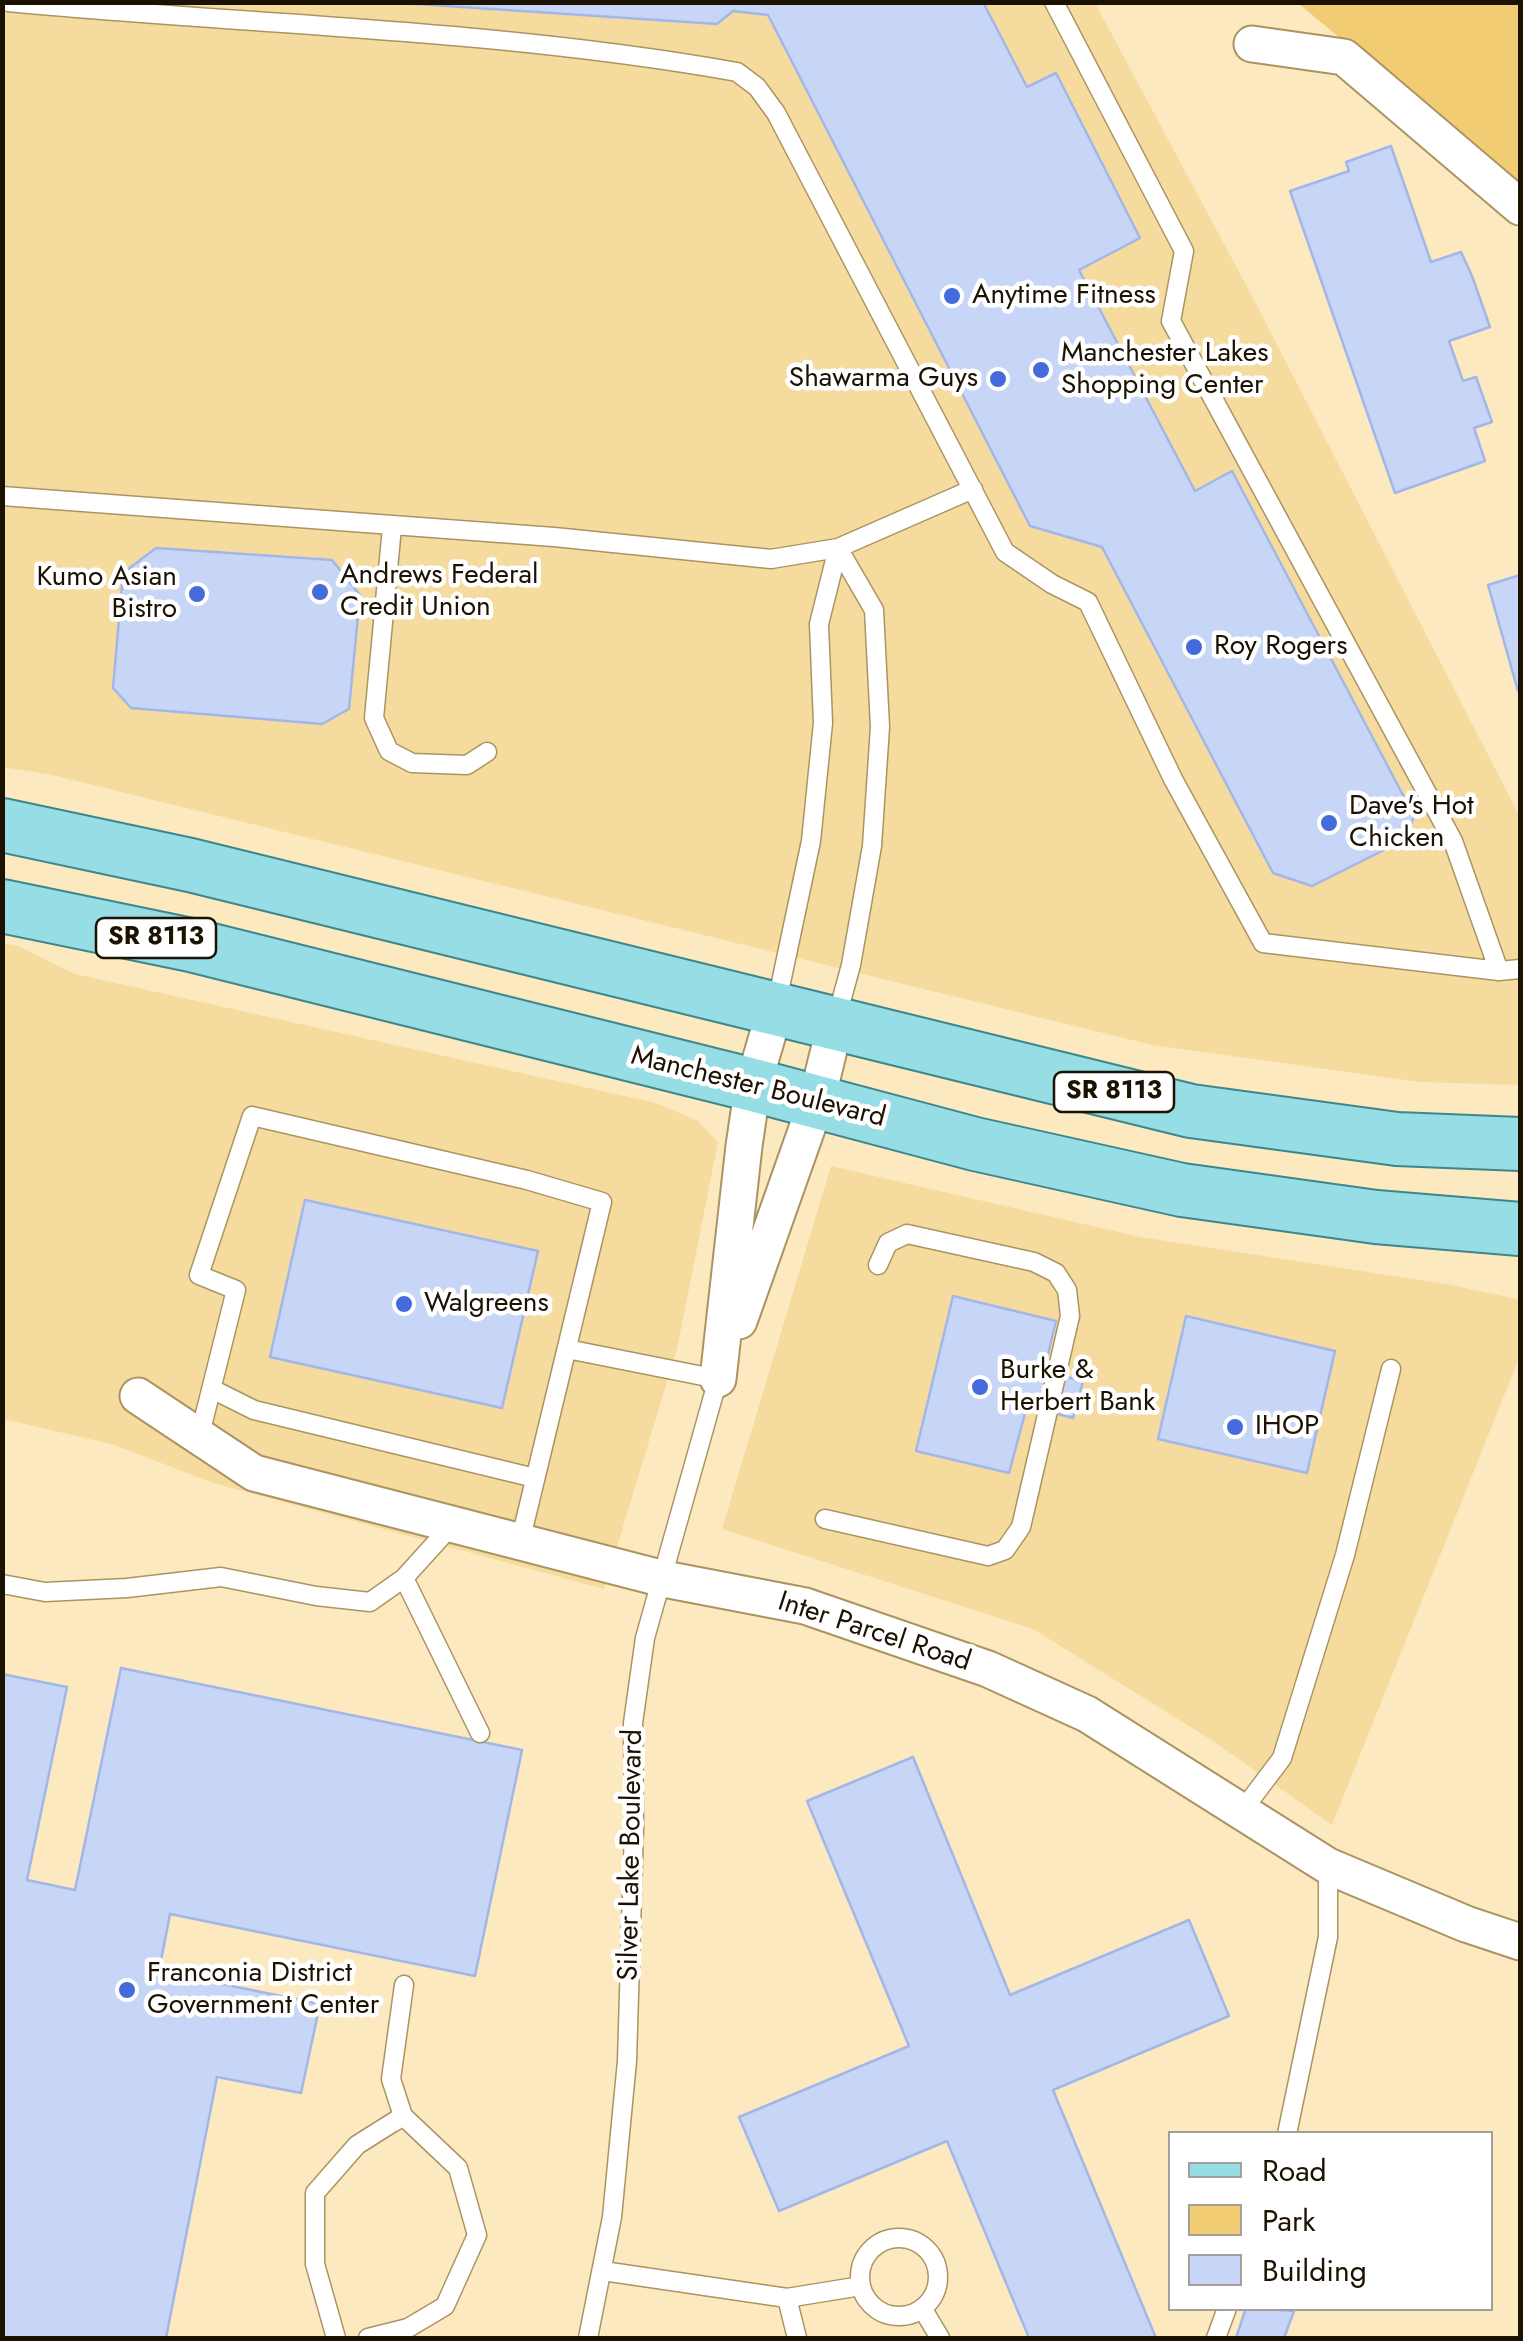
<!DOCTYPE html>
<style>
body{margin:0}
#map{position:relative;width:1523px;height:2341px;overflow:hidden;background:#fce9bf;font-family:Jost,sans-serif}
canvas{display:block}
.frame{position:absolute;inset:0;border:5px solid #1b1201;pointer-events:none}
.legend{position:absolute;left:1168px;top:2131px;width:325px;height:180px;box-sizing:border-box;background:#fff;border:2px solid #a4a099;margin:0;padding:12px 18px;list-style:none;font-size:30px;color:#1b1201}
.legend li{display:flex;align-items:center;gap:20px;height:50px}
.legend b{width:50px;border:2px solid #a4a099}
</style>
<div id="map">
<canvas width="1523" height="2341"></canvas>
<div class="frame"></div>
<ul class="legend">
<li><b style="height:12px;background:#96dde6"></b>Road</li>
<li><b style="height:28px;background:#f2cc73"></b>Park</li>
<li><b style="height:28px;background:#c7d5f6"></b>Building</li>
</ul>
</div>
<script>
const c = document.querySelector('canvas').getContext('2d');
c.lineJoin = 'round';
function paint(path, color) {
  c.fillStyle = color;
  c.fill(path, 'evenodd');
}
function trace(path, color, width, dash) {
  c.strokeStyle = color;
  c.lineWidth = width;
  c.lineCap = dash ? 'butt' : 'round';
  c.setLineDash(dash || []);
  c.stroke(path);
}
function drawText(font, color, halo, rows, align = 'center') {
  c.font = font + ' Jost,sans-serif';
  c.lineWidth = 9;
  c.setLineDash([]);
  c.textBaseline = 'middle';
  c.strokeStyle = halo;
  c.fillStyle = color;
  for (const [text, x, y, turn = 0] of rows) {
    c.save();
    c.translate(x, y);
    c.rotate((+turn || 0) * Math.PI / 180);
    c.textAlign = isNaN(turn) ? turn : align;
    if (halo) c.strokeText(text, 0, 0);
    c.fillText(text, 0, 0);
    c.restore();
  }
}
paint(new Path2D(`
 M2,3H1095L1253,298L1520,817V1085L1420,1082L1152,1045L52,775L3,767Z
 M2,943L18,946L75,974L656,1103L698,1121L718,1142L677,1349L604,1589L210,1482L115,1445L3,1419Z
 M831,1166L1140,1237L1452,1285L1520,1300V1356L1332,1825L1213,1741L1033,1629L722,1529Z`), '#f6db9e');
paint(new Path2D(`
 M1298,3H1520V189Z`), '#f2cc73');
const building = new Path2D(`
 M386,2H983L1027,87L1056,73L1140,238L1079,270L1195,491L1232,471L1414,816L1406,839L1312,886L1273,873L1102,547L1030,526L768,15L733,11L717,24Z
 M1391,146L1431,262L1461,252L1472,276L1490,327L1449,341L1463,381L1476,377L1492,422L1474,428L1485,461L1395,493L1290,191L1349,171L1346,162Z
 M156,548L332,560L360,595L349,709L322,724L131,708L113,688L123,573Z
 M1520,575V691H1518L1488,585Z
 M305,1200L538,1251L502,1408L270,1357Z
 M953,1296L1056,1321L1044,1371L1083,1381L1073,1418L1027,1406L1009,1473L916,1451Z
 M1186,1316L1335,1351L1307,1473L1158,1439Z
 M121,1668L522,1750L475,1976L170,1914L159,1971L320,2004L301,2093L217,2077L166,2338H2V1674L67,1687L27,1880L75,1890Z
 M913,1757L1010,1995L1189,1920L1229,2016L1053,2090L1156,2338H1029L947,2141L779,2211L739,2117L909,2046L807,1801Z
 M1246,2308L1294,2311L1284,2338H1236Z`);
paint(building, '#c7d5f6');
trace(building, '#a2b7e8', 2.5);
const service = new Path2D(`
 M8,2C251,25 496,29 737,72L757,87L776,113L1005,552L1052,584L1088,602L1173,779L1263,943L1499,971L1520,969
 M1054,2L1184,251L1171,321L1453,841L1499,971
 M2,496L554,537L771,559L838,548L973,489
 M392,527L374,718L389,751L412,763L467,765L487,752
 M776,1006L811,841L823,723L819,624L838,548
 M836,1020L851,965L872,846L880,727L874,610L838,548
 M567,1349L718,1379L645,1638L633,1723L634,1828L627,2061L612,2217L588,2338
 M212,1389L254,1410L535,1478
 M199,1438L236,1290L199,1275L252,1116L527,1180L602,1202L520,1542
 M825,1519L988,1556L1005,1550L1021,1527L1070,1316L1067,1290L1056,1273L1034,1262L907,1234L888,1243L878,1265
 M452,1525L404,1578L480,1733
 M2,1584L45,1592L127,1588L221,1577L316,1596L370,1602L404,1578
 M1242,1811L1282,1758L1345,1555L1391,1369
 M394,2122L403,2116L391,2079L404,1985
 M1287,2134L1328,1937V1866
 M860 2277a39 39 0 1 1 78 0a39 39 0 1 1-78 0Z
 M603,2271L787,2298L797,2338
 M787,2298L861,2286
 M922,2308L940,2338
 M336,2338L315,2264V2193L357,2145L403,2116L458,2168L477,2235L445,2306L408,2328L368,2338
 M1216,2338L1227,2308`);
const minor = new Path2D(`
 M1252,44L1344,57L1520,207
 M739,1321L816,1103L835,1025
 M718,1379L744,1146L753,1085L775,1010
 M138,1396L254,1473L664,1579L805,1606L988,1669L1087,1714L1328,1866L1466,1924L1520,1942`);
const primary = new Path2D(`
 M2,825L190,865L1191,1111L1397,1139L1520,1144
 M2,906L191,945L753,1085L975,1144L1182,1190L1376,1217L1520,1229`);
trace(service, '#ab9462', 21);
trace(minor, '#ab9462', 39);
trace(primary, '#3d878b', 56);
trace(service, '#fff', 18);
trace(minor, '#fff', 35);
trace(primary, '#96dde6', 52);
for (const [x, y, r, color] of [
 [952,296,10,"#446adc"],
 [1041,370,10,"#446adc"],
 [998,379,10,"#446adc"],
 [320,592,10,"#446adc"],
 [197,594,10,"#446adc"],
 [1194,647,10,"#446adc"],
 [1329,823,10,"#446adc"],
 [404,1304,10,"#446adc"],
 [980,1387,10,"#446adc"],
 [1235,1427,10,"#446adc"],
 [127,1990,10,"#446adc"]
]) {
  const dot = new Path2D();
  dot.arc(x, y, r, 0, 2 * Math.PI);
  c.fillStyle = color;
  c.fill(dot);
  trace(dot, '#fff', 4);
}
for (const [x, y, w] of [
 [156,938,120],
 [1114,1092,120]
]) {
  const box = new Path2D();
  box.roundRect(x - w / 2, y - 20, w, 40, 8);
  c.fillStyle = '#fff';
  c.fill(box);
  trace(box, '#1b1201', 2.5);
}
drawText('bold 25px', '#1b1201', null, [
 ["SR 8113",156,938],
 ["SR 8113",1114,1092]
]);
drawText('28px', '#1b1201', '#fff', [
 ["Anytime Fitness",972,296],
 ["Manchester Lakes",1061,354],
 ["Shopping Center",1061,386],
 ["Shawarma Guys",978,379,"right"],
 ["Andrews Federal",340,576],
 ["Credit Union",340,608],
 ["Kumo Asian",177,578,"right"],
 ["Bistro",177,610,"right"],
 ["Roy Rogers",1214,647],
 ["Dave's Hot",1349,807],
 ["Chicken",1349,839],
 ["Walgreens",424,1304],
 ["Burke &",1000,1371],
 ["Herbert Bank",1000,1403],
 ["IHOP",1255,1427],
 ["Franconia District",147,1974],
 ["Government Center",147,2006]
], 'left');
drawText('28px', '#1b1201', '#fff', [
 ["Manchester Boulevard",758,1088,14],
 ["Inter Parcel Road",874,1633,18],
 ["Silver Lake Boulevard",632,1855,-89]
]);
</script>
